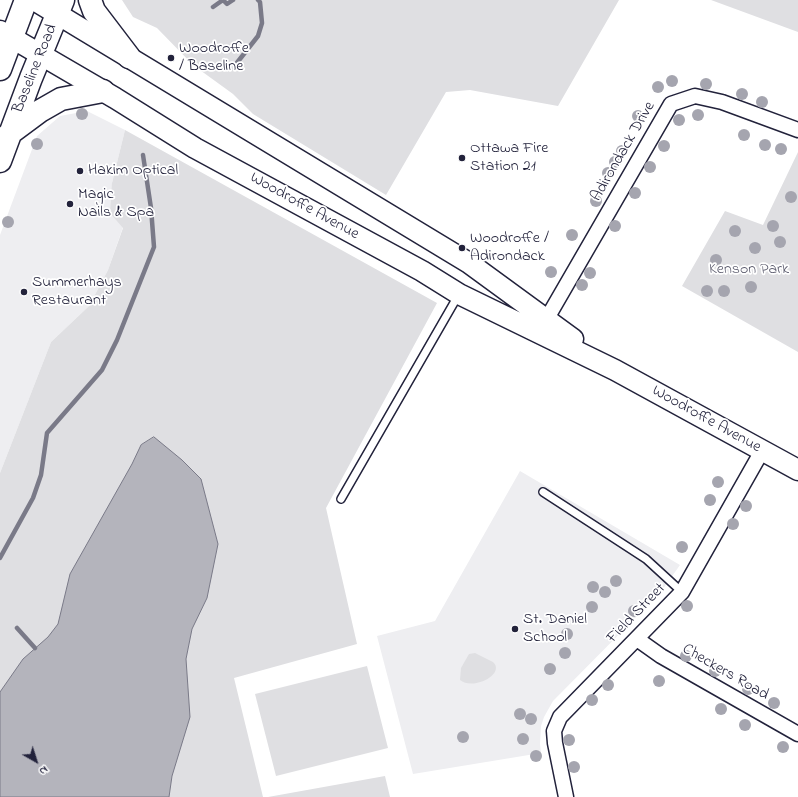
<!DOCTYPE html>
<style>
body{margin:0}
#map{position:relative;width:798px;height:797px;overflow:hidden;background:#fff;font-family:"Indie Flower",sans-serif}
canvas{display:block}
.north{position:absolute;left:16px;top:741px;width:40px;height:40px;-webkit-text-stroke:3px #fff;paint-order:stroke;rotate:141deg;font-size:11px;font-weight:700;line-height:16px;text-align:center;color:#22223b}
.north::after{content:'';display:block;margin:auto;width:14px;height:18px;background:#22223b;clip-path:polygon(50% 0,100% 100%,50% 72%,0 100%)}
</style>
<div id="map">
<canvas width="798" height="797"></canvas>
<div class="north">N</div>
</div>
<script>
const c = document.querySelector('canvas').getContext('2d');
c.lineJoin = 'round';
function paint(path, color) {
  c.fillStyle = color;
  c.fill(path, 'evenodd');
}
function trace(path, color, width, dash) {
  c.strokeStyle = color;
  c.lineWidth = width;
  c.lineCap = dash ? 'butt' : 'round';
  c.setLineDash(dash || []);
  c.stroke(path);
}
function drawText(font, color, halo, rows, align = 'center') {
  c.font = font + ' "Indie Flower",sans-serif';
  c.lineWidth = 3.5;
  c.setLineDash([]);
  c.textBaseline = 'middle';
  c.strokeStyle = halo;
  c.fillStyle = color;
  for (const [text, x, y, turn = 0] of rows) {
    c.save();
    c.translate(x, y);
    c.rotate((+turn || 0) * Math.PI / 180);
    c.textAlign = isNaN(turn) ? turn : align;
    if (halo) c.strokeText(text, 0, 0);
    c.fillText(text, 0, 0);
    c.restore();
  }
}
paint(new Path2D(`
 M87,111L125,130L112,183L123,227L108,270L89,306L51,342L0,473V235L37,136L60,116Z
 M520,471L680,565L660,593L553,701L544,717L541,726L540,744L541,753L413,774L377,636L435,621Z`), '#eeeef1');
paint(new Path2D(`
 M122,0H619L558,106L470,90L446,92L386,195L253,114L233,94L193,65L157,28L133,17Z
 M711,0H798V32Z
 M125,130L437,303L326,508L357,644L234,678L263,797H0V473L51,342L89,306L108,270L123,228L110,213L112,183Z
 M798,152V352L682,286L725,211L763,225Z
 M475,653L493,662C506,674 473,691 460,680L461,668L469,654Z
 M367,666L388,748L276,776L255,694Z
 M385,776L390,797H268Z`), '#dfdfe2');
const water = new Path2D(`
 M154,437L182,460L201,479L218,544L207,598L192,629L186,659L190,717L172,776L169,797H0V692L23,659L48,637L58,624L70,574L132,464L141,445Z`);
paint(water, '#b4b4bc');
trace(water, '#7a7a88', 1);
trace(new Path2D(`
 M213,7L223,0L227,4L233,0
 M236,64L258,36L262,23L260,2L258,0
 M0,558L33,498L41,475L47,433L102,370L117,340L154,247L151,208L143,155
 M17,628L35,648`), '#7a7a88', 4.5);
const service = new Path2D(`
 M543,492L646,559L682,592
 M341,499L459,294`);
const minor = new Path2D(`
 M542,327L671,104L695,96L722,102L798,130
 M637,639L661,656L798,734
 M566,797L555,743L554,731L560,717L682,592L762,451`);
const secondary = new Path2D(`
 M34,0L469,263L573,339
 M0,31L115,98L195,148L422,271L459,294L615,370L798,470`);
const primary = new Path2D(`
 M90,0L94,11L129,57
 M0,69L26,0
 M9,134L40,111L61,99L103,91
 M0,161L31,78L63,0`);
trace(service, '#22223b', 10);
trace(minor, '#22223b', 17);
trace(secondary, '#22223b', 23);
trace(primary, '#22223b', 25);
trace(service, '#fff', 7);
trace(minor, '#fff', 14);
trace(secondary, '#fff', 20);
trace(primary, '#fff', 22);
c.fillStyle = '#a5a5af';
for (const [x, y] of [
 [672,81],
 [706,84],
 [658,87],
 [742,94],
 [762,102],
 [82,114],
 [698,115],
 [638,116],
 [679,120],
 [744,135],
 [37,144],
 [765,145],
 [664,146],
 [781,149],
 [622,151],
 [615,162],
 [650,167],
 [608,173],
 [635,193],
 [791,197],
 [596,201],
 [8,222],
 [615,226],
 [773,226],
 [735,231],
 [572,235],
 [780,242],
 [755,248],
 [716,260],
 [551,272],
 [590,273],
 [582,285],
 [751,287],
 [707,291],
 [724,291],
 [718,482],
 [710,500],
 [746,506],
 [733,524],
 [682,547],
 [616,581],
 [593,587],
 [605,592],
 [687,606],
 [592,607],
 [634,611],
 [567,634],
 [565,653],
 [686,656],
 [550,669],
 [715,671],
 [659,681],
 [608,685],
 [748,689],
 [592,700],
 [774,703],
 [721,709],
 [520,714],
 [531,719],
 [745,725],
 [463,737],
 [523,739],
 [569,740],
 [783,747],
 [536,756],
 [574,767]
]) {
  c.beginPath();
  c.arc(x, y, 6, 0, 2 * Math.PI);
  c.fill();
}
for (const [x, y, r, color] of [
 [171,58,4,"#22223b"],
 [462,158,4,"#22223b"],
 [80,171,4,"#22223b"],
 [70,204,4,"#22223b"],
 [462,248,4,"#22223b"],
 [24,292,4,"#22223b"],
 [515,629,4,"#22223b"]
]) {
  const dot = new Path2D();
  dot.arc(x, y, r, 0, 2 * Math.PI);
  c.fillStyle = color;
  c.fill(dot);
  trace(dot, '#fff', 1.5);
}
drawText('16px', '#22223b', '#fff', [
 ["Woodroffe",179,49],
 ["/ Baseline",179,67],
 ["Ottawa Fire",470,149],
 ["Station 21",470,167],
 ["Hakim Optical",88,171],
 ["Magic",78,195],
 ["Nails & Spa",78,213],
 ["Woodroffe /",470,239],
 ["Adirondack",470,257],
 ["Summerhays",32,283],
 ["Restaurant",32,301],
 ["St. Daniel",523,620],
 ["School",523,638]
], 'left');
drawText('16px', '#22223b', '#fff', [
 ["Baseline Road",36,69,-68],
 ["Adirondack Drive",624,152,-60],
 ["Woodroffe Avenue",304,207,29],
 ["Woodroffe Avenue",706,420,29],
 ["Field Street",637,614,-46],
 ["Checkers Road",725,673,30]
]);
drawText('16px', '#5b5b6d', '#fff', [
 ["Kenson Park",749,270]
]);
</script>
